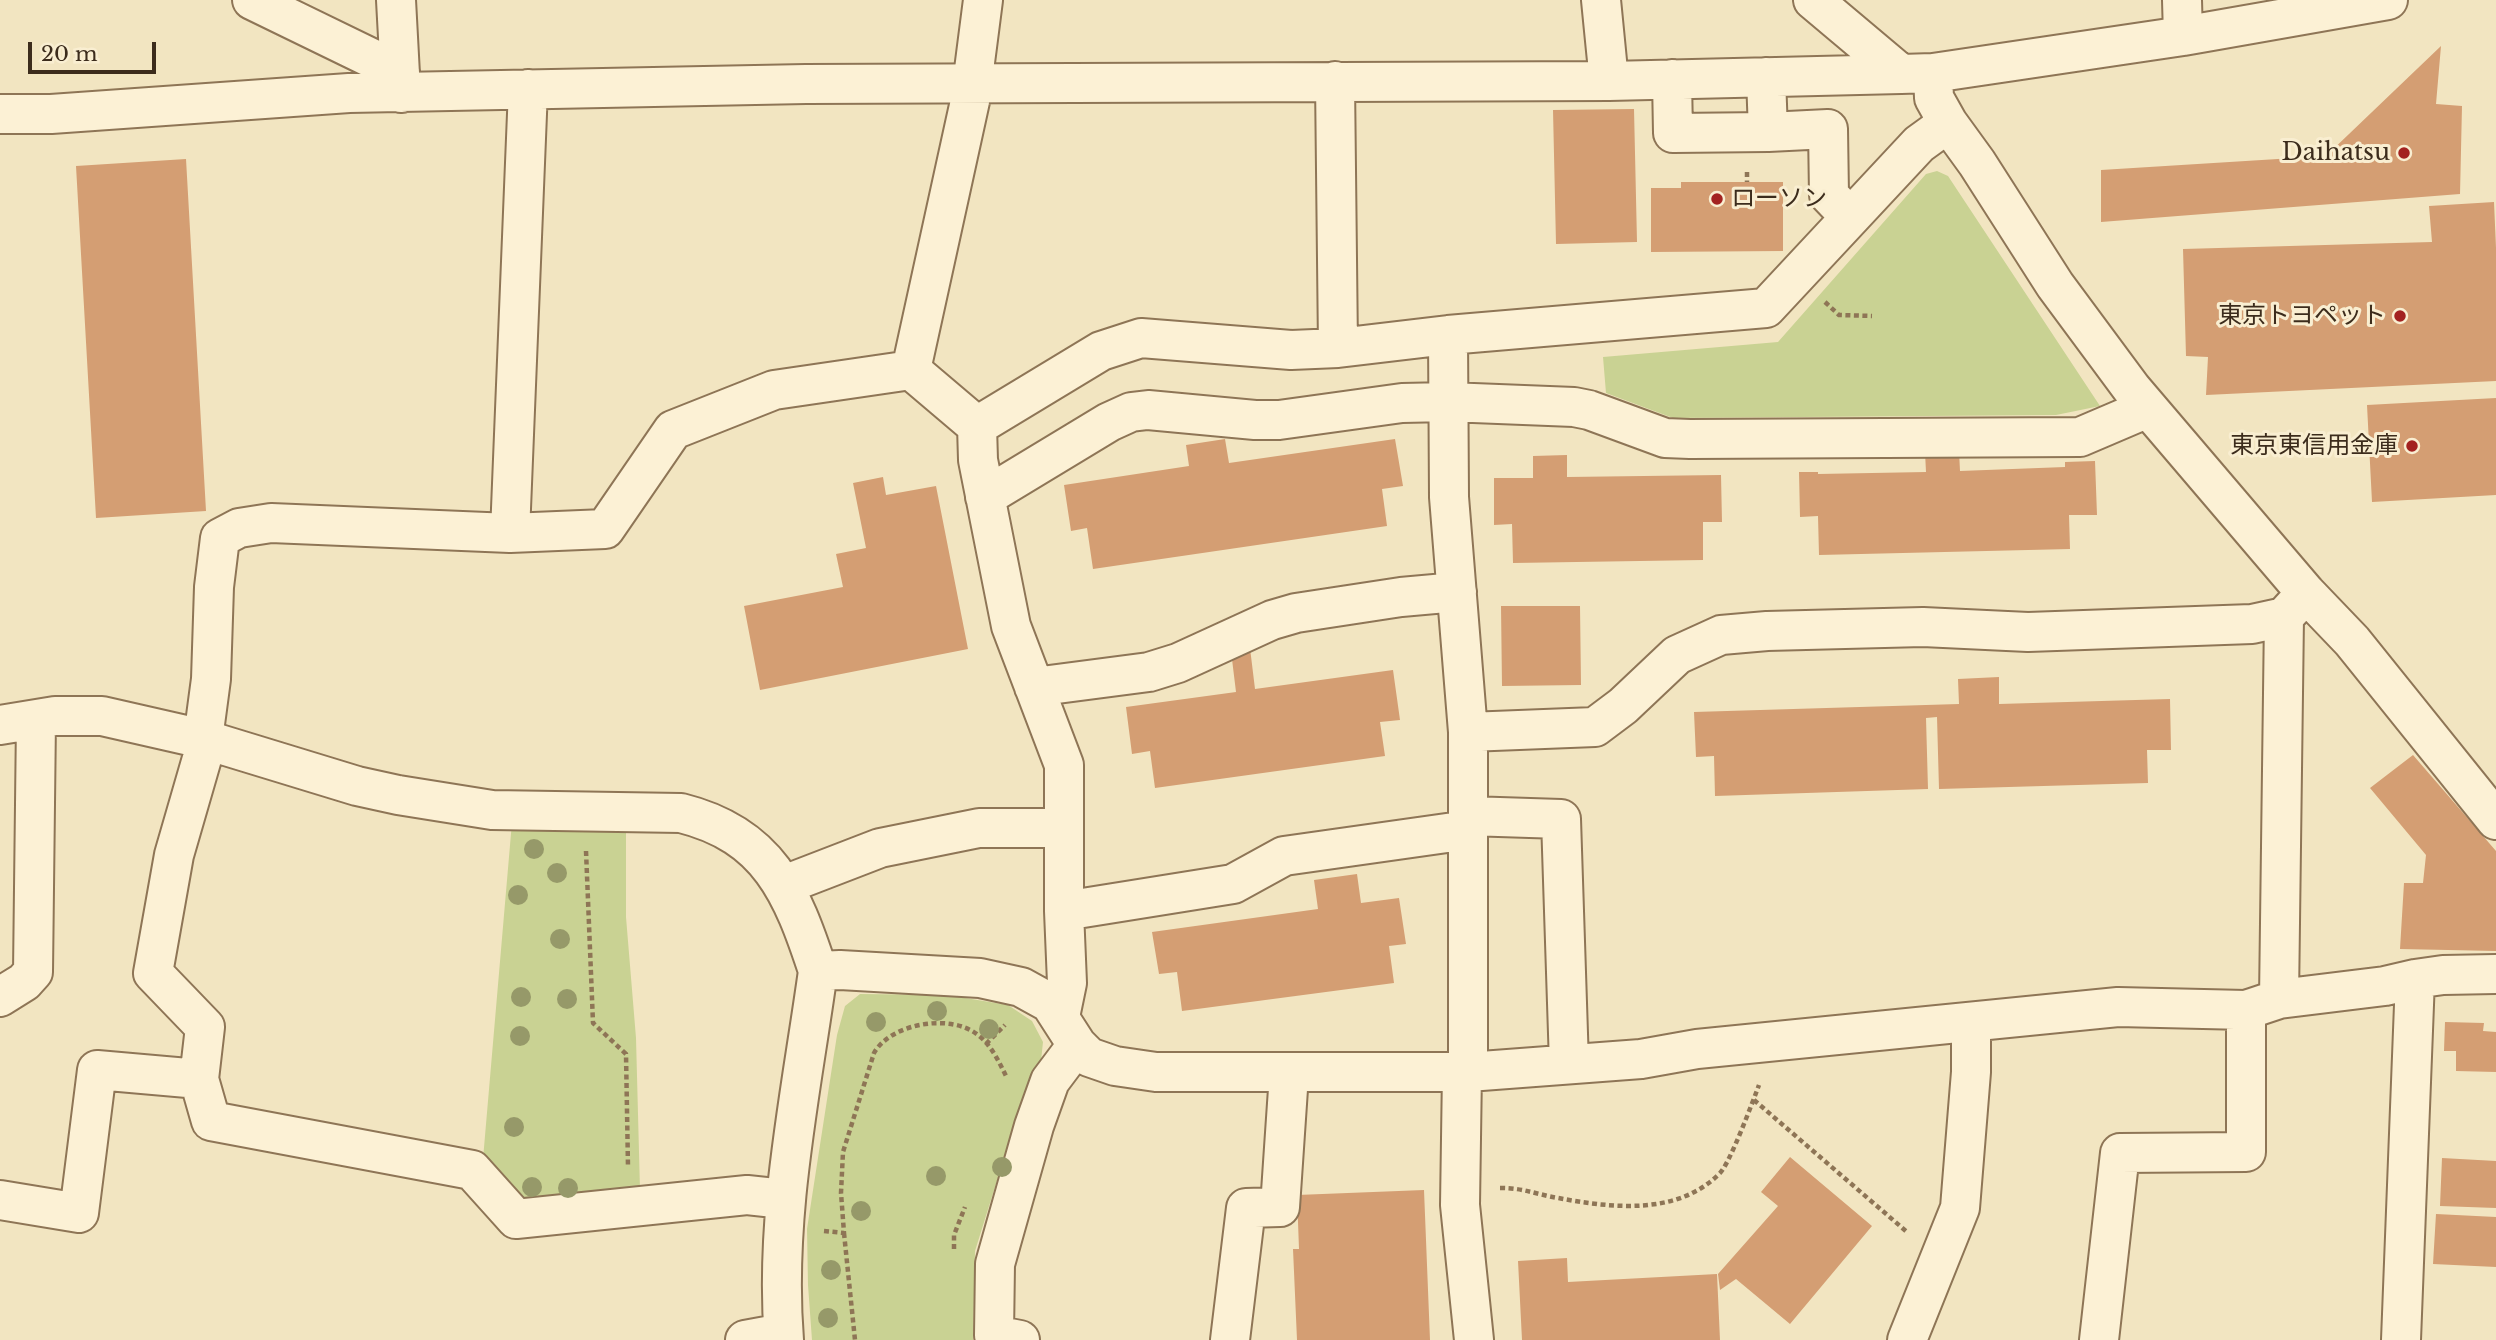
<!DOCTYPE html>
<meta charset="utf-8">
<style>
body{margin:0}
#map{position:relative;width:2496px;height:1340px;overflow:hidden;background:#f2e5c1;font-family:"Libre Baskerville",serif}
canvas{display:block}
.scale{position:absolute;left:28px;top:42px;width:128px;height:32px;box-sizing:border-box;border:4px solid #3c2c1c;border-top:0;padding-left:9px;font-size:21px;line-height:24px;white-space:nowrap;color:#3c2c1c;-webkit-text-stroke:5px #f9eed1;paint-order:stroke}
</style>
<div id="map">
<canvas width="2496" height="1340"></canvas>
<div class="scale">20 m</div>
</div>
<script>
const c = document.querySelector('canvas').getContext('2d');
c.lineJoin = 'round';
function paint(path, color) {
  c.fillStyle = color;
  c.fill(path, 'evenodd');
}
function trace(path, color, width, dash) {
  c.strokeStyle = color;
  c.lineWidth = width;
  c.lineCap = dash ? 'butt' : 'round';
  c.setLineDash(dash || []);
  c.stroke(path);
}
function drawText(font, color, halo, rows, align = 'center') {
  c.font = font + ' "Libre Baskerville","Noto Sans JP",serif';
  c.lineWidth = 6;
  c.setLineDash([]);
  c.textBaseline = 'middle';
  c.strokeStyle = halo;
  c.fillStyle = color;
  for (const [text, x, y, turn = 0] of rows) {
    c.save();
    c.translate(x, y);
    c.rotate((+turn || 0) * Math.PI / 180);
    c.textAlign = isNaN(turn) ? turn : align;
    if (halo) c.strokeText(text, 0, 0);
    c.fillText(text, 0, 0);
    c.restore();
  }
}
paint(new Path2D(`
 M1937,171L1948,176L2100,406L2056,415L1673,418L1606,393L1603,357L1778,342L1926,174Z
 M512,822L626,828V917L636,1038L640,1190L528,1205L483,1159Z
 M860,994L947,995L1008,1005L1032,1021L1043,1042L1041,1061L1024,1094L975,1251L973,1340H812L808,1285L807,1229L837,1035L845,1006Z`), '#c9d293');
paint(new Path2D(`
 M2441,46L2436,104L2462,106L2460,194L2101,222V170L2326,156Z
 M1634,109L1637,242L1556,244L1553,110Z
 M186,159L206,511L96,518L76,166Z
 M1681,182H1783V251L1651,252V188H1681Z
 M2494,202L2496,248V381L2206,395L2208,357L2186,356L2183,249L2432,242L2429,206Z
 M2496,398V495L2372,502L2367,405Z
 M1225,439L1229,463L1395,439L1403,486L1382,489L1387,526L1093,569L1087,528L1071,531L1064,485L1189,466L1186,445Z
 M1959,451L1960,471L2065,467V462L2095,461L2097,515H2069L2070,549L1819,555L1818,516L1800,517L1799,472H1818V474L1926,472L1925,452Z
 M1567,455V477L1721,475L1722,522H1703V560L1513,563L1512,524L1494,525V478H1533V456Z
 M883,477L886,495L936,486L968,649L760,690L744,606L843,587L836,554L866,548L853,483Z
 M1501,606H1580L1581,685L1502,686Z
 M1250,648L1255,689L1393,670L1400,720L1380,722L1385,756L1155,788L1150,751L1132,754L1126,707L1236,692L1231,651Z
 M1999,677V704L2170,699L2171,750H2147L2148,783L1939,789L1937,717L1926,718L1928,789L1715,796L1714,756L1696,757L1694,712L1959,704L1958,679Z
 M2413,755L2496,851V951L2400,949L2404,883H2423L2426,855L2370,788Z
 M1357,874L1361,903L1399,898L1406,944L1389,946L1394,983L1182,1011L1177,972L1159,974L1152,932L1318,909L1314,880Z
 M2445,1022L2484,1023L2483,1031L2496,1032V1072L2456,1071V1051H2444Z
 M1790,1157L1872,1226L1790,1324L1736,1279L1720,1290L1718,1274L1778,1206L1761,1192Z
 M2442,1158L2496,1161V1208L2440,1206Z
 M1424,1190L1430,1340H1297L1293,1249H1299L1297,1195Z
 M2436,1214L2496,1217V1267L2433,1264Z
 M1567,1258L1568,1282L1717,1274L1720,1340H1522L1518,1261Z`), '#d49e73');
const minor = new Path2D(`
 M252,0L400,72
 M396,0L401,93
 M1601,0L1609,81
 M1813,0L1901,74
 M2182,0L2183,36
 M1672,79L1673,133L1768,132L1766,77
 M1335,81L1338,348
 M0,114H51L349,93L806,84L1609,81L1901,74L1933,73L2183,36L2388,0
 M1948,123L1977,163L2055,285L2132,389L2306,593L2352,641L2496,820
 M1768,132L1828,129L1829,195L1850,217
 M1448,335L1449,497L1468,732V1072
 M911,370L970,101L983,0
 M977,426L978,460L1011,626L1064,765V911L1067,983L1060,1017
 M985,497L1109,422L1131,412L1148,410L1255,420H1279L1402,403L1448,402L1574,407L1589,410L1665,438L1690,439L2080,437L2148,408
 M510,533L528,89
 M1034,687L1149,672L1178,663L1272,620L1296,613L1401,597L1457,592
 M0,725L55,716H102L203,739L357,786L398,795L492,810L681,813C769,835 792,892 818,971C801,1094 774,1216 784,1340
 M1468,732L1595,727L1623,706L1677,655L1721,635L1767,631L1923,627L2028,632L2252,624L2284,617L2306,593
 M203,739L211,679L214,587L220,538L239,528L271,523L510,533L605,529L673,430L774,390L911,370L977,426L1101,351L1141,338L1291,350L1338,348L1448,335L1766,308L1919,144L1948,123L1934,98L1933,73
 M207,741L174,855L153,973L205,1027L199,1079L211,1121L472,1170L516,1219L747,1195L784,1199
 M1468,816L1561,819L1569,1064
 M784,885L880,848L979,828H1064
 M1064,911L1233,884L1284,856L1468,830
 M818,971L840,970L980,978L1021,987L1050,1003L1077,1045L1089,1057L1115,1066L1156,1072H1468L1641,1059L1697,1049L2118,1007L2246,1010L2279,999L2385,986L2415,979L2443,975L2496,974
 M0,997L24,982L33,972L36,720
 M2279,999L2284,617
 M1462,1072L1460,1205L1474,1340
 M0,1200L79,1213L97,1070L199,1079
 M745,1340L783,1333
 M1020,1340L994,1335L995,1264L1034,1126L1050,1081L1077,1045
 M1230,1340L1246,1208L1280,1207L1289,1074
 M1907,1340L1960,1208L1971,1072V1022
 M2099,1340L2120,1153L2246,1152V1010
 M2401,1340L2415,979`);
trace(minor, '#8e7556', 42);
trace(new Path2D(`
 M1747,172V182
 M1825,302L1839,315L1872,316
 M586,851L593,1023L626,1054L628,1167
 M986,1044L1005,1025
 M1754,1100L1907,1232
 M1500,1188C1524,1188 1535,1194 1558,1198C1612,1208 1678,1216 1720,1173C1730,1163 1753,1101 1759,1085
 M824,1231L844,1233L841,1193L843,1152L874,1053C891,1023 951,1013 978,1035C992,1046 999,1062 1006,1076
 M844,1233L855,1340
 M954,1249V1235L965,1207`), '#8e7556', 4.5, [5, 3.5]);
trace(minor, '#fcf1d5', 38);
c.fillStyle = '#969969';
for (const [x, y] of [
 [534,849],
 [557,873],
 [518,895],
 [560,939],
 [521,997],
 [567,999],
 [937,1011],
 [876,1022],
 [989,1029],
 [520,1036],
 [514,1127],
 [1002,1167],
 [936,1176],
 [532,1187],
 [568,1188],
 [861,1211],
 [831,1270],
 [828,1318]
]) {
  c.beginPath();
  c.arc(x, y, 10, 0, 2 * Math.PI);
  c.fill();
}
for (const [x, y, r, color] of [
 [2404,153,7,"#a32220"],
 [1717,199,7,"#a32220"],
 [2400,316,7,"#a32220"],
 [2412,446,7,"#a32220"]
]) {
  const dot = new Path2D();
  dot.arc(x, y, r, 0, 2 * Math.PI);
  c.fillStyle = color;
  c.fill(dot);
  trace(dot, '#f9eed1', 2.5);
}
drawText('24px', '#3c2c1c', '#f9eed1', [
 ["Daihatsu",2390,153],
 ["ローソン",1731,199,"left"],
 ["東京トヨペット",2386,316],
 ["東京東信用金庫",2398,446]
], 'right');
</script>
